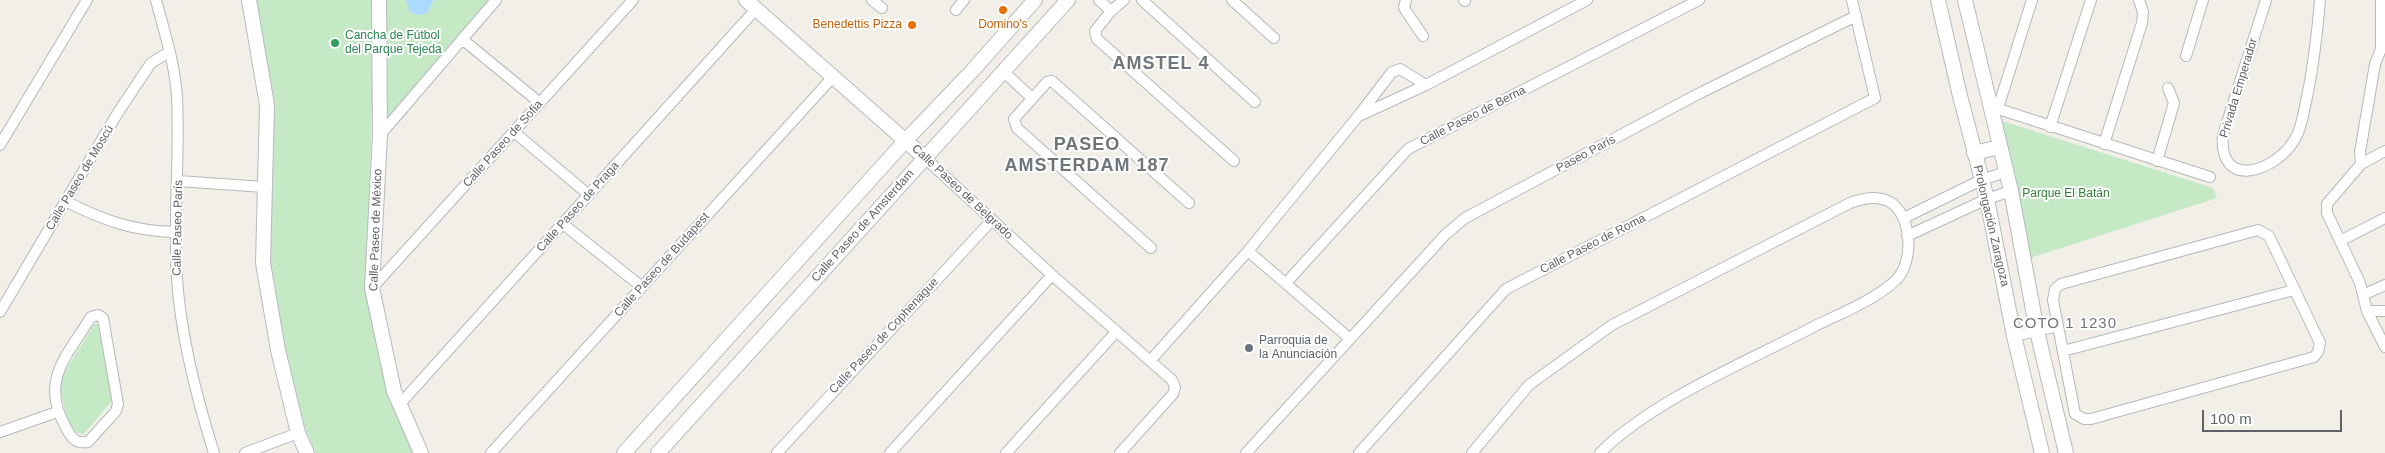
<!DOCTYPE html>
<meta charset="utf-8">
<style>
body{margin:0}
#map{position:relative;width:2385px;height:453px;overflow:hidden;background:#f1efe8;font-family:Helvetica,sans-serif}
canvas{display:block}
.scale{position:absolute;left:2202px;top:410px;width:140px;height:22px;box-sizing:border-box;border:2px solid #5f6368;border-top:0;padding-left:6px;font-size:15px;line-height:18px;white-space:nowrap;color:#5f6368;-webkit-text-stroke:4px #fff;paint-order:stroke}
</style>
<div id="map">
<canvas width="2385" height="453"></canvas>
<div class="scale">100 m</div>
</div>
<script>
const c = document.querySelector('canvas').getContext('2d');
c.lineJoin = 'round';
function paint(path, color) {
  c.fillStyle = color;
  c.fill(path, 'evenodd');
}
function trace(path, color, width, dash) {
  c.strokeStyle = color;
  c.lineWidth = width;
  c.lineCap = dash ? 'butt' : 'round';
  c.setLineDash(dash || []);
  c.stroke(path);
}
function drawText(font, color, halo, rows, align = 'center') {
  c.font = font + ' Helvetica,sans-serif';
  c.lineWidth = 4;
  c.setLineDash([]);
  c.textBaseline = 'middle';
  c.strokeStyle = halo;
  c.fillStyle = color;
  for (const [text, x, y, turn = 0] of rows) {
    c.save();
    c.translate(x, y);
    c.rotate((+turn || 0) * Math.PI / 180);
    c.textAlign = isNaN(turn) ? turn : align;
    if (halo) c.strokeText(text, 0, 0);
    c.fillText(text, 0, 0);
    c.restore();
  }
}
paint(new Path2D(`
 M251,0H375L367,278L391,404L416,453H316L296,407L281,351L269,263L268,181Z
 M387,0H492L381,125Z
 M1996,119L2213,188L2217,198L2030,258Z
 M95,323L100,324L112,401L83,435L74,431L67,418L60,388L64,373Z`), '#c5e8c5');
paint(new Path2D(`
 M406,0H433V1L427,13L418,15L410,12Z`), '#aadaff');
const street = new Path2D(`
 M156,0C164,31 175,64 177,97C180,157 173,218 177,279C181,338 196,396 214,453
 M872,0L882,8
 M1099,0L1111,11
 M1124,0L1111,11L1095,31L1097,39L1234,161
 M1142,0L1255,102
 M1232,0L1274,38
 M1406,0L1404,7L1406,11L1423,36
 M1464,0L1465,1
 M2266,0L2223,135C2218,191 2276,172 2295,139C2301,129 2303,117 2305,106C2313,71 2317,36 2320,0
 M956,10L964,0
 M462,39L540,103
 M2186,56L2203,0
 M1004,72L1032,98
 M1989,106L2210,177
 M1998,108L2032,0
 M1361,115L1426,85L1587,0
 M2050,127L2091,0
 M514,132L589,195
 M380,135L496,0
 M2104,144L2142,23L2143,12L2139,0
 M0,145L87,0
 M2385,151L2361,164L2327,204V213L2360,283L2367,311L2385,347
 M925,158L1052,275L1172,380L1175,387L1173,394L1120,453
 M2157,161L2174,103L2168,88
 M2361,164L2360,152L2375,64L2381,49V0
 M178,181L264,187
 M65,201C103,220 132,231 175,232
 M1904,218L1981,180L2006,172
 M563,224L642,287
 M2258,230L2269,236L2320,343L2318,352L2314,357L2091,419H2084L2075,414L2053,300L2055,289L2061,284Z
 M1907,236L1987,199L2011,191
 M2340,241L2385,218
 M1151,248L1017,128L1014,119L1047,82L1052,81L1189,203
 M1248,251L1349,338
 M1286,283L1408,149L1699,0
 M372,288L633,0
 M2365,294L2385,285
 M2367,311H2385
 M0,312L117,114L151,63L169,52
 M98,315L103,318L118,404L116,411L88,442C74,444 71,437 65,426C40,380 67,356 91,317Z
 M2014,336L2058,326
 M2063,351L2294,290
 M1150,361L1248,251L1359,115L1392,72L1400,69L1426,85
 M399,405L756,9
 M0,432L57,412
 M245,453L298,433
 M491,453L832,78
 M777,453L992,220
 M890,453L1052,275
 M1006,453L1116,332
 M1246,453L1445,235L1465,218L1698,94L1856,16
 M1359,453L1506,289L1875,98L1852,0
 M1472,453L1529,385L1612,325L1850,203C1863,198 1880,194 1893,204C1912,220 1914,262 1896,280C1876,299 1842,313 1817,325C1749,361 1654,399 1600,453`);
const secondary = new Path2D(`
 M249,0L267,105L263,263L278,350L298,433L307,453
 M379,0L380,135L372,288L394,391L421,453
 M746,0L925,158
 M1938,0L1960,96L1987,199L2014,336L2042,453
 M1965,0L2011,191L2037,331L2066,453
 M1974,153L2000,147
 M624,453L906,140L973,70L1035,0
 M658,453L1068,0`);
trace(street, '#b5b8bc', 12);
trace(secondary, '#b6babf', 16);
trace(street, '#fff', 10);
trace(secondary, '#fff', 14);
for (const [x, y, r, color] of [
 [1003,10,5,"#e8710a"],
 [912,25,5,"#e8710a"],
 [335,43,5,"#2e9e5b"],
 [1249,348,5,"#6b7280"]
]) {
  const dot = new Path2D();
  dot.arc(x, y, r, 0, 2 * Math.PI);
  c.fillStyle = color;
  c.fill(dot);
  trace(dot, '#fff', 2);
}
drawText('12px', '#c56008', '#fff', [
 ["Benedettis Pizza",902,25],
 ["Domino's",1003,25,"center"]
], 'right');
drawText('12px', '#27864d', '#fff', [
 ["Cancha de Fútbol",345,36],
 ["del Parque Tejeda",345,50]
], 'left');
drawText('12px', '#5f6368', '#fff', [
 ["Privada Emperador",2239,88,-73],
 ["Calle Paseo de Berna",1473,116,-27],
 ["Calle Paseo de Sofia",503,144,-48],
 ["Paseo París",1586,154,-28],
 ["Calle Paseo de Moscú",80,178,-59],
 ["Calle Paseo de Belgrado",962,192,43],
 ["Calle Paseo de Praga",578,207,-48],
 ["Calle Paseo de Amsterdam",863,226,-48],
 ["Prolongación Zaragoza",1991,226,77],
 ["Calle Paseo París",178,228,-89],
 ["Calle Paseo de México",376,230,-88],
 ["Calle Paseo de Roma",1593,244,-27],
 ["Calle Paseo de Budapest",662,265,-48],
 ["Calle Paseo de Cophenague",884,336,-47]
]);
drawText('12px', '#348238', '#fff', [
 ["Parque El Batán",2066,194]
]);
drawText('12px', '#5b616d', '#fff', [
 ["Parroquia de",1259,341],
 ["la Anunciación",1259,355]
], 'left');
c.letterSpacing = '1px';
drawText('15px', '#70757a', '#fff', [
 ["COTO 1 1230",2065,324]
]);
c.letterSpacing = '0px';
c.letterSpacing = '1px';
drawText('bold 18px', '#70757a', '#fff', [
 ["AMSTEL 4",1161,64],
 ["PASEO",1087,145],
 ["AMSTERDAM 187",1087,166]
]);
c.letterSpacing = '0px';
</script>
